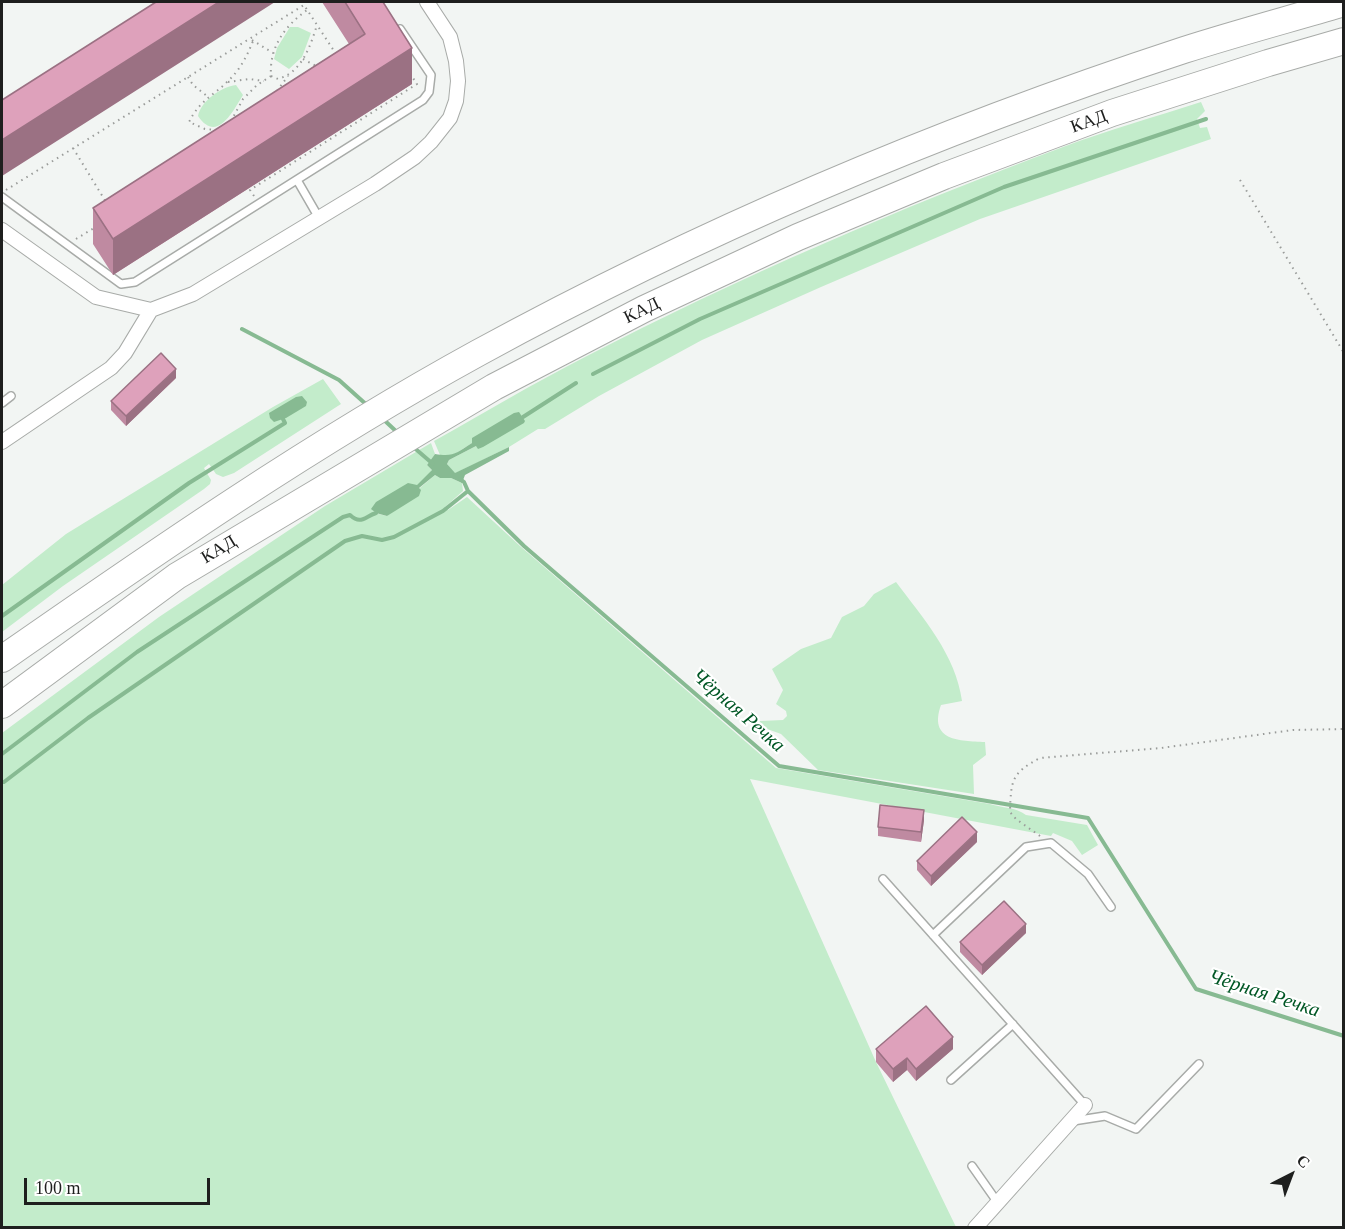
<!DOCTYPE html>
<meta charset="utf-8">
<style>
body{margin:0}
#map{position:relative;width:1345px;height:1229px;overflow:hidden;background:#f2f5f3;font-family:"Times New Roman",serif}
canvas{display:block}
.frame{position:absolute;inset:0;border:3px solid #1e1f1e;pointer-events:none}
.north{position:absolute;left:1261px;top:1145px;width:60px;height:60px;-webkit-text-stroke:4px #fff;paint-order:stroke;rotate:42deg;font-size:16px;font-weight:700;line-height:24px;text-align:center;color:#1e1f1e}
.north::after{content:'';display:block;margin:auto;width:21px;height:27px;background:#1e1f1e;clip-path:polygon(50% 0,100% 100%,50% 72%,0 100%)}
.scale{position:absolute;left:24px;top:1178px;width:186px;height:27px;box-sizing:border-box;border:3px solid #1e1f1e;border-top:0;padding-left:8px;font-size:18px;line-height:21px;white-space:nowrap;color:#1e1f1e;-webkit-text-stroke:4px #fff;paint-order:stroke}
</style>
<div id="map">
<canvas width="1345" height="1229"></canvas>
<div class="frame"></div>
<div class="north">С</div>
<div class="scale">100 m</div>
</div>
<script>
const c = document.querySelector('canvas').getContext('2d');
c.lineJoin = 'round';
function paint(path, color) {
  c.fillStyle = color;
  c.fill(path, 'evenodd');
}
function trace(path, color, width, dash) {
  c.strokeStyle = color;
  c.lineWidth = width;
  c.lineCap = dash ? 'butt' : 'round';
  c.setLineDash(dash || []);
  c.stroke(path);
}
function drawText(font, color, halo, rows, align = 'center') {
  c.font = font + ' "Times New Roman",serif';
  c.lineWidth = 4.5;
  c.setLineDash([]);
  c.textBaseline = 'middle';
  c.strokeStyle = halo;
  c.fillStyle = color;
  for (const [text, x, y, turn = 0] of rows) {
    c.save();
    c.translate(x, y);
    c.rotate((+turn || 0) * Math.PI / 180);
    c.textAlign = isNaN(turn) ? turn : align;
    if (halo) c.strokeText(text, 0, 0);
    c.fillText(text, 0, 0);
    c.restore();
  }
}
paint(new Path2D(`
 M290,27H298L311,33L302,57L289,69L274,59L277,48Z
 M236,85L243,95C233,111 217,144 198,116C201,101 221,87 236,85Z
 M1201,102L1205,111L1197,119L1200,128L1207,127L1211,139L980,219L821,287L702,340L599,396L545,429H538L509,447L454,474L447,464L449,460L476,446L472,438V443L455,454L445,457L440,455L434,441C484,413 534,383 585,357C739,277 900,208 1063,147C1108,130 1155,117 1201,102Z
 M323,379L341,404L234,473L223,477L216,474L209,464L204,468L211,480L210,484L204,489L63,586L2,632V585L66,534L273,407Z
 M431,443L435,454L427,465L432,470C421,490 391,499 372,509L375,513L387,516L435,475L440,478H451L462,483L463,491L445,507L448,510L467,497L520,546L776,768L990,804C1002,808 1016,807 1026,815L1087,825L1098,845L1082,855L1072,841L1053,833L1051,836L750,779L876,1062L956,1227H2V733L159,617L325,506Z
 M896,582C923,618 956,655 962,701L941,705C928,741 960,741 985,742L986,755L973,765L974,794L818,770L781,734L759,726L760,721L783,720L787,716L786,711L776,704L783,690L772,669L801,649L831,638L842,617L864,606L874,594Z`), '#c3eccb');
paint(new Path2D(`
 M302,396L307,402L306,406L286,418L274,422L270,418L269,413L296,397Z
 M519,412L525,421L524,423L483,447L478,449L476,446L449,460L447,464L455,473L509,447V451L465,475L462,483L451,478H440L435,475L419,488L421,490L419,496L387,516L376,513L371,509L376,502L408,483L417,485L432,470L427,465L435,454C454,457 456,453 472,443V438L514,413Z`), '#87ba92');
trace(new Path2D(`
 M242,329L339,380L368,406
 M593,374L700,319L1004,187L1206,119
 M523,417L576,383
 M383,419L399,434
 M411,445L433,464
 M460,479L464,482L468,491L524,546L779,766L1088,818L1196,989L1344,1036
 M2,616L189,483L285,423L283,419
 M2,754L137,652L343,517L350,515C361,525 364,517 376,513
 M4,782L88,718L345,541L362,536L382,540L394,537L443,511L468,491`), '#87ba92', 4);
const service = new Path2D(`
 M297,180L319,218
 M2,197L121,284L135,282L423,100L429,92L431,75L400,29
 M2,403L11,396
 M883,879L1085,1105
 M933,935L1026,847L1051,843L1088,874L1111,907
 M951,1080L1013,1024
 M1073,1121L1105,1116L1136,1129L1199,1064
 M972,1166L998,1203`);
const minor = new Path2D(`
 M2,230L96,297L151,310L193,294L375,184L415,157L431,142L450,118L456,101L458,81L456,61L450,37L427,2
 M2,442L111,368L125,353L151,310
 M975,1228L1085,1105`);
const motorway = new Path2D(`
 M2,659C157,551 312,444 478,353C703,230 940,130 1184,50C1237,33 1290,19 1344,3
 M2,705L177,576L494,387L644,309L798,237L944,176L1112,113L1268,63L1344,41`);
trace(service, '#a8aba8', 10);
trace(minor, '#a8aba8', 16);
trace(motorway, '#a8aba8', 28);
trace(new Path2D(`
 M252,40L273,53
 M303,59L316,66
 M271,76L278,79C302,72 310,47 317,25
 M188,77L193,85L207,96
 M228,82L249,79L264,81
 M277,91L288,76
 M231,121L243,99L257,85L271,76C269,47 285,26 307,10
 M217,130L205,129L189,122C200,100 212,97 228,81C240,70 247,56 253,41
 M73,148L106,202
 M1240,180L1344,353
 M6,190L304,5L336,54
 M254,196L250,190L417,84L411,75
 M76,239L94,228
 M1040,836L1016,819L1010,812C1011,781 1011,773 1040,758L1161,748L1293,730L1344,729`), '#9a9c9a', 2, [1.5, 4.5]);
trace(service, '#fff', 7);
trace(minor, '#fff', 14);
trace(motorway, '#fff', 26);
paint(new Path2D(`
 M322,2H383L412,84L113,275L93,244V208L349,44Z
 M176,378L126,426L111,410V401Z
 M924,820L921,842L878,836V827Z
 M977,842L931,886L917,870V861Z
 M1026,933L982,975L960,952V942Z
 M876,1049H953L916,1081L907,1070L893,1082L876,1062Z`), '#bf8aa1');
paint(new Path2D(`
 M219,2H275L2,176V140Z
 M412,48V84L113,275V239Z
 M176,369V378L126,426V416Z
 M924,810V820L921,842V832Z
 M977,832V842L931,886V876Z
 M1026,924V933L982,975V965Z
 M953,1037V1049L916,1081V1069Z
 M907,1058V1070L893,1082V1069Z`), '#9b7183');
const building = new Path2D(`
 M156,2H219L2,140V100Z
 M345,2H383L412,48L113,239L93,208L365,34Z
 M161,353L176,369L126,416L111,401Z
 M880,805L924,810L921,832L878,827Z
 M962,817L977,832L931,876L917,861Z
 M1004,901L1026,924L982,965L960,942Z
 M926,1006L953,1037L916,1069L907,1058L893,1069L876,1049Z`);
paint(building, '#dea1bb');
trace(building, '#9b7183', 1.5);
drawText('18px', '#1e1f1e', '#fff', [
 ["КАД",1089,122,-20],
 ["КАД",642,311,-26],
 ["КАД",219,550,-31]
]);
drawText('italic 20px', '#005725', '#fff', [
 ["Чёрная Речка",738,711,41],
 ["Чёрная Речка",1264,994,18]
]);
</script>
